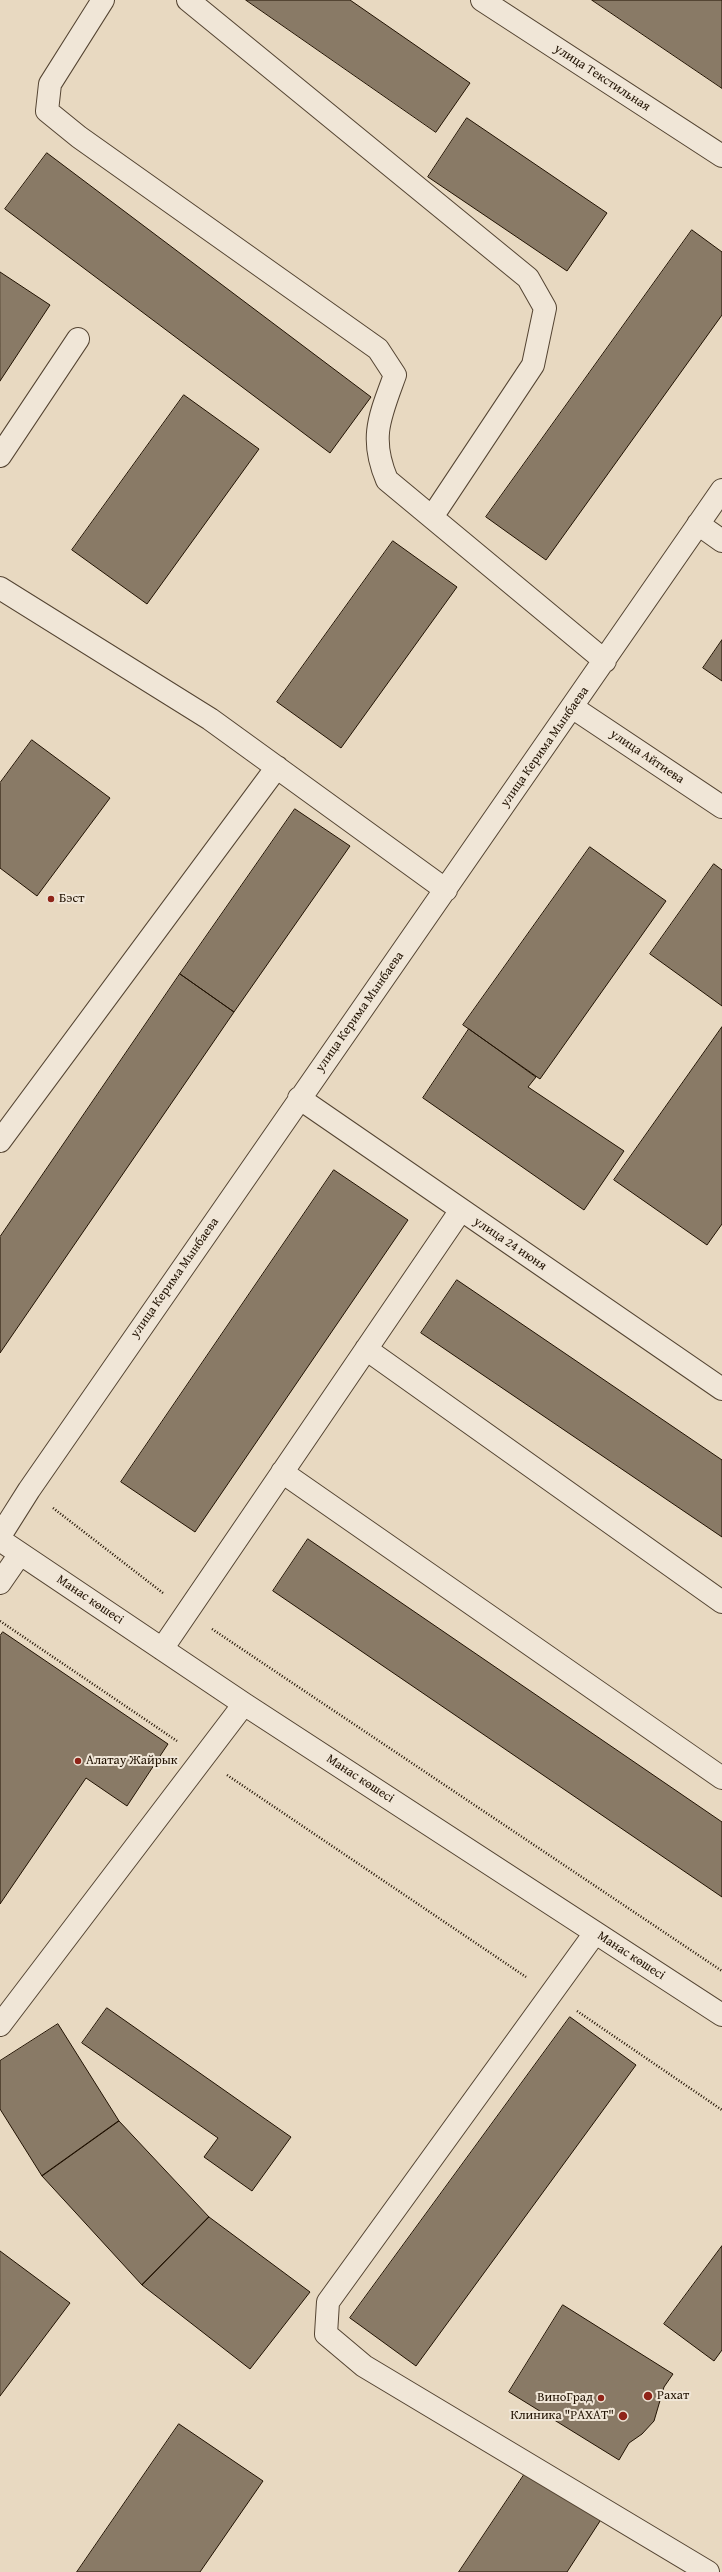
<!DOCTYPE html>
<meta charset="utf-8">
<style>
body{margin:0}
canvas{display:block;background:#e8d9c1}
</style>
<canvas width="722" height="2572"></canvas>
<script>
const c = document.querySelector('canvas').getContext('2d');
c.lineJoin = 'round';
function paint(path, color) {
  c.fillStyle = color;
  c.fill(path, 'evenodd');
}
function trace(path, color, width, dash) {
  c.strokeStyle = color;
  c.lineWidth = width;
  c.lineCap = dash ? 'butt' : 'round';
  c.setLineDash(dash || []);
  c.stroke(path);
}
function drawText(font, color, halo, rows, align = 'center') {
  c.font = font + ' "Gentium Book Plus",serif';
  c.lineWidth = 4;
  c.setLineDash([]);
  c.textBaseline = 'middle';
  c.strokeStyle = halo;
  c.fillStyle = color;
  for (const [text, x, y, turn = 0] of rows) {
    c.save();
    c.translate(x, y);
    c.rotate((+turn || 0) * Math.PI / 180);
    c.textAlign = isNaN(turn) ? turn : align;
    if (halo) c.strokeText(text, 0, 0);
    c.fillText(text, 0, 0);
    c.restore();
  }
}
const building = new Path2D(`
 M246,0H350L470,83L436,132Z
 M592,0H722V88Z
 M467,118L607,213L567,271L428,177Z
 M47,153L371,397L330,453L5,209Z
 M692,230L722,252V315L546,560L486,517Z
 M0,272L50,305L0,381Z
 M184,395L259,449L147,604L72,550Z
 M393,541L457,587L341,748L277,702Z
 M722,640V681L703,668Z
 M32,740L110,798L37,896L0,868V783Z
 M295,809L350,846L234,1012L180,974Z
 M590,847L666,901L540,1079L463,1025Z
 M714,864L722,870V1006L650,954Z
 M180,974L234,1012L0,1353V1237Z
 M722,1027V1224L707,1245L614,1180Z
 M469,1029L536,1077L528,1087L624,1151L584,1210L423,1098Z
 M334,1170L408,1220L195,1532L121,1482Z
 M457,1280L722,1460V1537L421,1333Z
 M308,1539L722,1822V1897L273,1591Z
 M3,1632L168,1744L127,1806L86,1778L0,1904V1636Z
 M107,2008L291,2137L252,2191L204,2157L218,2138L82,2043Z
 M570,2017L636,2065L416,2366L350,2318Z
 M58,2024L119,2121L42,2176L0,2109V2061Z
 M119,2121L209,2217L142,2285L42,2176Z
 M209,2217L310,2292L250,2369L142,2285Z
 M722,2246V2350L714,2361L664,2324Z
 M0,2251L70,2303L0,2396Z
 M563,2305L673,2374L664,2387L654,2421L642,2434L629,2443L619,2460L509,2392Z
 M179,2424L263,2481L200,2572H77Z
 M528,2469L602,2518L567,2572H459Z`);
paint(building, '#897a66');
trace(building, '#221303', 1);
const minor = new Path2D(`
 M103,0L50,84L47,111L79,137L378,349L395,375C380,416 369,438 387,480L605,661
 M188,0L528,278L545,308L533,365L432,517
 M482,0L722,156
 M0,456L78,339
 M698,524L722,541
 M0,588L210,719L446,890
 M572,707L722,807
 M299,1098L722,1389
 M0,1141L277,767
 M366,1349L722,1602
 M282,1472L722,1778
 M0,1536L29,1490L722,490
 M0,1540L244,1704L722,2015
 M0,1583L20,1554
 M162,1649L461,1210
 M595,1933L328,2302L326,2334L364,2366L708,2572
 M0,2025L244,1704`);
trace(minor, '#544432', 24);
trace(new Path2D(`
 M53,1508L163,1593
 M0,1621L177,1741
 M212,1629L722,1971
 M227,1775L526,1977
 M577,2011L722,2110`), '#221303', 2.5, [1, 2]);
trace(minor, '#f0e6d7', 22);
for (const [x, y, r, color] of [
 [51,899,4,"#8f2418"],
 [78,1761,4,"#8f2418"],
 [648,2396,5,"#8f2418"],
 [601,2398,4,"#8f2418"],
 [623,2416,5,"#8f2418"]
]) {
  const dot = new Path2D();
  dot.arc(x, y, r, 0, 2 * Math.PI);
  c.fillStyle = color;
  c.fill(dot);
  trace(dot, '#f0e6d7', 1.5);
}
drawText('13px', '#221303', '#f0e6d7', [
 ["улица Текстильная",602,78,33],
 ["улица Керима Мынбаева",545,747,-55],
 ["улица Айтиева",647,757,34],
 ["улица Керима Мынбаева",360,1012,-55],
 ["улица 24 июня",510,1244,34],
 ["улица Керима Мынбаева",175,1278,-55],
 ["Манас көшесі",90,1600,34],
 ["Манас көшесі",360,1779,33],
 ["Манас көшесі",631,1956,33]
]);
drawText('13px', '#221303', '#f0e6d7', [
 ["Бэст",59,899],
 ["Алатау Жайрык",86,1761],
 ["Рахат",657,2396],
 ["ВиноГрад",593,2398,"right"],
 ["Клиника \"РАХАТ\"",614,2416,"right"]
], 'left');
</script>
